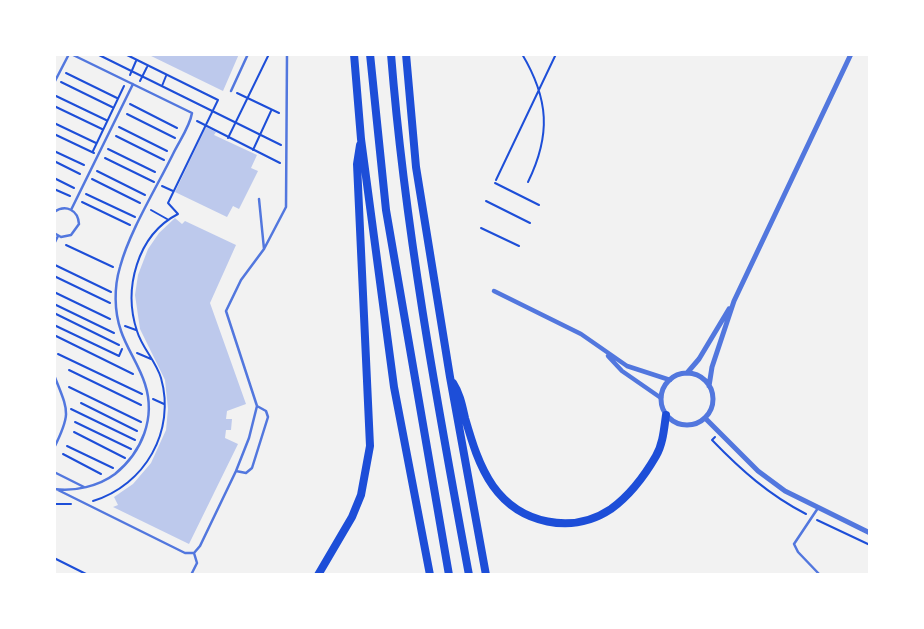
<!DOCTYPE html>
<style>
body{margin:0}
#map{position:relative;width:924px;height:629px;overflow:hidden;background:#f2f2f2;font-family:Barlow,sans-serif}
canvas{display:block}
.frame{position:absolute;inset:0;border:56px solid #fff;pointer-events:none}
</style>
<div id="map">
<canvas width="924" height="629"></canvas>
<div class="frame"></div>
</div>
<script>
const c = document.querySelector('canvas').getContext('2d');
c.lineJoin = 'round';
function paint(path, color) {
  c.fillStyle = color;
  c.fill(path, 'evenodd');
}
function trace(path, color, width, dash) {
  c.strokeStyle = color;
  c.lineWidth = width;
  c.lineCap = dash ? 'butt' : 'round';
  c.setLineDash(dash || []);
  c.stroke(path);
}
paint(new Path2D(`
 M147,54H239L223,91Z
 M206,127L216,132L214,135L257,155L251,168L258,171L239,209L233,206L227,217L175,192Z
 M175,218L182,224L185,221L236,245L210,303L246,404L227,411L226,419H232L231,430H226L225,438L238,444L189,544L113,507L118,505L114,497L133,484L151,463L166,430L168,409L165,380L140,329L135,295L138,275L148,249L159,233Z`), '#bdc9ec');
trace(new Path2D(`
 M97,54L281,145
 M522,54C549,99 551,135 528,182
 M66,73L117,98
 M130,75L136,61
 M140,81L147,67
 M61,82L112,107
 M162,86L166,76
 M237,93L279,113
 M56,96L106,120
 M130,104L177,128
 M54,106L102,129
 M127,114L175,138
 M197,121L280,163
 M54,123L96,143
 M119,127L167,151
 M54,134L94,153
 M116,136L164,160
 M228,138L269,54
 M108,149L155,172
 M253,150L271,111
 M54,151L84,165
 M93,151L124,86
 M105,158L154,182
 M54,161L80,174
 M97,171L145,195
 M54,178L74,188
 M92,179L140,203
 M496,180L556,54
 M495,183L539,205
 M162,186L173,191
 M54,189L70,196
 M86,194L135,217
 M486,201L530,223
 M82,202L130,225
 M151,210L167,219
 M481,228L519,246
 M66,245L113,267
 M55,265L111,292
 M54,276L110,303
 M54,292L110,319
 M54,304L114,333
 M54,313L119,345
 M54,325L119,356L122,349
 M125,326L136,330
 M56,336L133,374
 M137,353L151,359
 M58,354L142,394
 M69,370L141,405
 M69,387L141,422
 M153,399L164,404
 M81,403L137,431
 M71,409L135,440
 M75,422L131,449
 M54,423H55
 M74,432L125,458
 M715,437L712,440C741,470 769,495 806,514
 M67,446L113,468
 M63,454L101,474
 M93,501C145,485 176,431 161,378C156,361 142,348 137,331C123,289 137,235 178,214L168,203L218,100L125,54
 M54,504H71
 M817,520L870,545
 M54,558L88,575`), '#1d4ed8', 2);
trace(new Path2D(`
 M54,83L69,54
 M231,91L248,54
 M259,199L264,249
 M71,210L133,84
 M54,212C66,204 78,210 79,224L71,235L61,237L54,233
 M54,244L58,236
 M54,375C68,411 72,412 54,448
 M236,471L246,473L252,468L268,417L266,411L257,406
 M54,472L84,487
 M54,489C74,492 99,486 115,474C142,452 156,418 145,384C139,365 127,349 121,331C114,311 114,287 120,267C130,230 157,187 174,152C180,140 190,126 192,113L71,54
 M58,490L185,553H194L200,546L236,471L249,438L257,406L226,311L241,280L264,249L286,207L287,54
 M818,508L794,544L798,552L820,575
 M191,575L197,563L194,553`), '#5277de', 2.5);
trace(new Path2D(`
 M494,291L581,334L627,366L670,380
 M608,356L622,371L661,398`), '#5277de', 4.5);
trace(new Path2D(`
 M687,373L699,359L729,309
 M661 399a26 26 0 1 1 52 0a26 26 0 1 1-52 0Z
 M709,386L712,367L734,301L851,54
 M705,418L758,471L785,491L870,533`), '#5277de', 5);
trace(new Path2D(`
 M354,54L361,139L394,387L430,575
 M370,54L386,210L449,575
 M391,54C405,230 437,402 469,575
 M406,54L416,167L450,377L486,575
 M453,383C460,394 462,405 465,418C472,442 479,466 493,486C520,524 572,535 611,509C629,496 645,475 656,456C663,444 664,429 666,415
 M318,575L352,517L361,495L370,446L357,164L360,145`), '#1d4ed8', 8);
</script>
